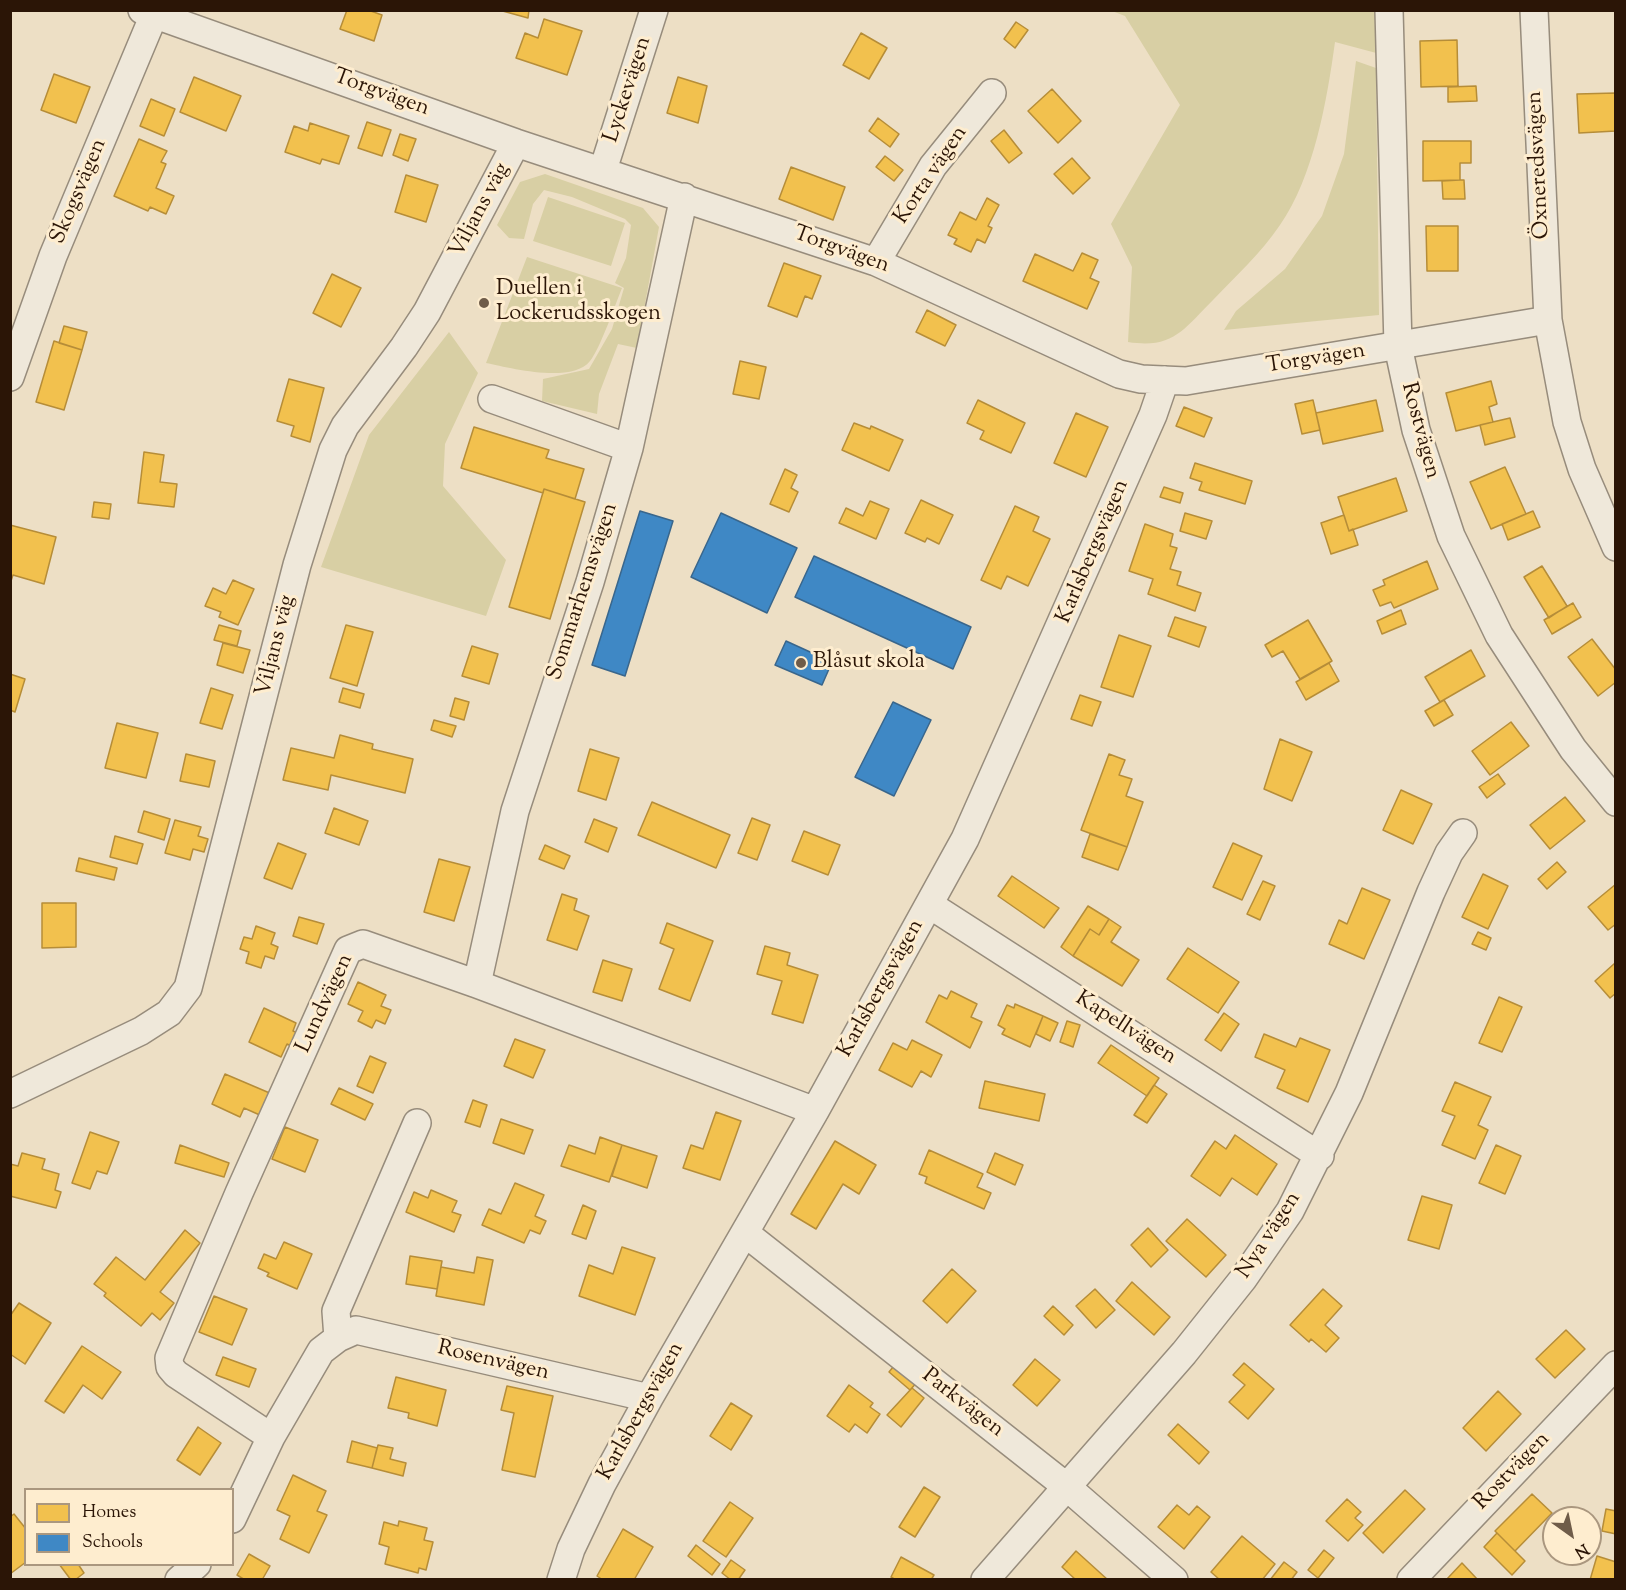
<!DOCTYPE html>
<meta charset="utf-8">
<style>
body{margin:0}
#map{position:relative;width:1626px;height:1590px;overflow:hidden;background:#eddfc5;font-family:"Sorts Mill Goudy",serif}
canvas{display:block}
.frame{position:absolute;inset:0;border:12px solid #2b1506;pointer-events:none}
.legend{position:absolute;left:24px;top:1488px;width:210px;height:78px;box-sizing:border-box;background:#feedcf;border:2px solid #aa977f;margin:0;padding:8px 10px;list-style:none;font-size:18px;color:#2b1506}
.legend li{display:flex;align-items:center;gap:12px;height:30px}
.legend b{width:30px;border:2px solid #aa977f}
.north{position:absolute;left:1542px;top:1506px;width:60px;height:60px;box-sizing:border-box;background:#feedcf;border:2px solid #aa977f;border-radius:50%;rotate:147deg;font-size:16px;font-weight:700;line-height:24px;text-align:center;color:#2b1506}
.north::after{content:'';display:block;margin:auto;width:21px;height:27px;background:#6f5c49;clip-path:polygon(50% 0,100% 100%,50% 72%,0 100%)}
</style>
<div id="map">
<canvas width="1626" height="1590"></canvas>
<div class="frame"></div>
<ul class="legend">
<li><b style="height:16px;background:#f2c14e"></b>Homes</li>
<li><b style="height:16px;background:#3f88c5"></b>Schools</li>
</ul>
<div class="north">N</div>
</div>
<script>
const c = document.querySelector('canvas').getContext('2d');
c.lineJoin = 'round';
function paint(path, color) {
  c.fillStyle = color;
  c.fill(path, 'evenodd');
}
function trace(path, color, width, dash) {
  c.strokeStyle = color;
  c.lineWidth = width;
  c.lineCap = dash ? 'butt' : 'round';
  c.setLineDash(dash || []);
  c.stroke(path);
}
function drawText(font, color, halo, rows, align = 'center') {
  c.font = font + ' "Sorts Mill Goudy",serif';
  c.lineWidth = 6;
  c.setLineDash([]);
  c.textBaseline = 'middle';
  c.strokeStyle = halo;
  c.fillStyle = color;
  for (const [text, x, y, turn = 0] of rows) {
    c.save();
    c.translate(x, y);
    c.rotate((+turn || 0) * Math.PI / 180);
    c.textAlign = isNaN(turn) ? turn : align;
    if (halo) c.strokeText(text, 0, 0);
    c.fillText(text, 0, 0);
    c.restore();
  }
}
paint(new Path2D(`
 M1112,11H1377L1380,54L1335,42C1327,100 1314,176 1280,225C1261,253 1236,276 1213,300C1183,330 1173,349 1128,342L1132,267L1111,224L1180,105L1125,16Z
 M1356,61L1376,68L1379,315L1224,330L1236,311L1285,269L1322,216L1344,154Z
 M545,174L643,208L659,227L637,348L618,344L599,394L597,414L542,401L543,379L589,369L612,329L624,288L615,283L626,258L631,225L625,219L572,197L544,190L533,204L524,239L509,238L497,225L520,182Z
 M548,197L625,223L611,266L533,241Z
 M527,257L622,288C615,305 600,349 590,361C572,384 510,368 486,363Z
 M449,332L478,373L445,444L443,486L506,560L486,616L321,567L369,435Z`), '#d8cfa4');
const homes = new Path2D(`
 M347,10H368L382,15L374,41L340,29Z
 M499,10H529L528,18Z
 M544,19L582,31L567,75L516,58L525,33L538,38Z
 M1016,22L1028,30L1015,48L1004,39Z
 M861,33L887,48L869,79L843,65Z
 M1457,40L1458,86L1421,87L1420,41Z
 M54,74L90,87L76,123L41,110Z
 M194,77L241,96L226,131L180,112Z
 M678,77L707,86L698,123L667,113Z
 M1476,86L1477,101L1448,102V87Z
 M1052,89L1081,121L1058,143L1028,111Z
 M1616,93V131L1579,133L1577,94Z
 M151,99L175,109L164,136L140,126Z
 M878,118L899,134L890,147L869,131Z
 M367,122L391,130L382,156L358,148Z
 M310,123L349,136L339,164L322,159L320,164L285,152L294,126L308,131Z
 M1004,130L1022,153L1009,163L991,141Z
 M400,134L416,139L408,161L393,155Z
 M139,139L167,151L161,162L166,164L156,188L174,196L166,214L150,207L148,211L114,196Z
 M1423,141H1471V163H1460V180L1423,181Z
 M885,156L903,170L894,181L876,167Z
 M1072,158L1090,178L1073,194L1054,174Z
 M791,167L845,187L833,220L779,199Z
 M406,175L438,185L426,222L395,212Z
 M1460,180H1464L1465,199H1443L1442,181Z
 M987,198L999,205L988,226L992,228L985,243L977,239L971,252L954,244L957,239L948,235L960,212L976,220Z
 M1426,226H1458V271H1427Z
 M1082,253L1098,260L1090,278L1099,282L1087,309L1023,281L1035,254L1073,271Z
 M784,263L821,276L812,299L805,296L797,317L768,306Z
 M332,274L361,288L341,327L313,313Z
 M927,310L956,325L945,346L916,332Z
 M64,326L87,332L82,350L59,343Z
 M54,341L82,350L64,410L36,402Z
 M740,361L766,367L759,399L733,394Z
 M289,379L324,388L310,442L291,436L294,426L277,421Z
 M1491,381L1497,404L1489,407L1493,422L1456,431L1446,393Z
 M978,400L1025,423L1011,453L980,439L984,431L967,423Z
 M1313,400L1320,430L1302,434L1295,404Z
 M1376,400L1383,431L1323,444L1316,413Z
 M1184,407L1212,418L1204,437L1176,426Z
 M1076,413L1108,427L1086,477L1054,463Z
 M1510,418L1515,437L1485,445L1480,425Z
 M854,423L870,429L871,426L903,440L889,471L842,450Z
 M474,427L549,450L546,458L584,469L575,499L544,489L543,493L461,468Z
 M144,452L164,455L160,482L177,484L174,507L138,503Z
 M1195,463L1252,481L1245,504L1199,490L1202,482L1190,478Z
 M1505,467L1526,514L1491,529L1470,482Z
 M785,469L797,475L791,488L798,492L789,512L770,504Z
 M1396,478L1407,511L1349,531L1338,497Z
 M1164,487L1183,493L1180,503L1160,497Z
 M544,489L585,502L550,619L509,607Z
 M921,500L953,515L939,544L927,538L925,542L905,533Z
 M870,501L889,509L876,539L839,523L846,508L863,516Z
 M94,502L111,504L109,519L92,517Z
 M1015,506L1039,517L1033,531L1050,539L1028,586L1007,576L1001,589L981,580Z
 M1533,511L1540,527L1508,540L1502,524Z
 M1185,513L1212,521L1206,539L1180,531Z
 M1344,515L1349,531L1353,529L1358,545L1331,554L1321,523Z
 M1145,524L1173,534L1170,546L1177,548L1170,569L1181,572L1177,585L1201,593L1195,611L1148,594L1153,579L1129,571Z
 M10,525L56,537L44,584L13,575L10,584Z
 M1427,561L1438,589L1394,608L1391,602L1380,606L1373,590L1385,585L1383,580Z
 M1542,566L1567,606L1549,618L1524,577Z
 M233,580L254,589L238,625L219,617L221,612L205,606L213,588L226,594Z
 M1573,603L1581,617L1552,634L1544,620Z
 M1401,610L1406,624L1382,634L1377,621Z
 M1175,617L1206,627L1199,647L1168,636Z
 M1308,620L1332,661L1300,679L1283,651L1272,657L1265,645Z
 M219,625L241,631L237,646L214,640Z
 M346,625L373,632L357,686L330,678Z
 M1119,635L1151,646L1133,697L1101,687Z
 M1592,639L1616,670V682L1598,696L1568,657Z
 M223,643L250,650L243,673L217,665Z
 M472,646L498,654L489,684L462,676Z
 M1471,650L1485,676L1440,702L1425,677Z
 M1329,663L1339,681L1306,700L1296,682Z
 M10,674L25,679L15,712L10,710Z
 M211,688L233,695L222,729L200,723Z
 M343,688L364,694L360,708L339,702Z
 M1080,695L1101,702L1092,726L1071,719Z
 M455,698L469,702L464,720L450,716Z
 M1444,700L1453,715L1434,726L1425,711Z
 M434,720L456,726L452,737L431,730Z
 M1511,722L1529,746L1490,775L1472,751Z
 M117,723L158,733L146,778L105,768Z
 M340,735L373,744L372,749L413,759L405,793L331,775L328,790L283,780L291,748L334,758Z
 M1280,739L1312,752L1292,801L1264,789Z
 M590,749L619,758L606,800L578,791Z
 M186,754L215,761L209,787L180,781Z
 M1109,754L1125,760L1119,775L1132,779L1126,796L1143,802L1127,847L1081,830Z
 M1498,774L1505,784L1487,798L1479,787Z
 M1401,790L1432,804L1413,844L1383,830Z
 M1565,797L1585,821L1550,849L1530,825Z
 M652,802L730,835L716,868L638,835Z
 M334,808L368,821L359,845L325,833Z
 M144,811L170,819L164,840L138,832Z
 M752,818L770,825L757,860L738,853Z
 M594,819L617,828L608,852L585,842Z
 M175,820L201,827L198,836L208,839L204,852L193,849L190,860L165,853Z
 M804,831L840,845L828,875L792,861Z
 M1090,834L1127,847L1118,870L1082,857Z
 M115,836L143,844L137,864L110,857Z
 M278,843L306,854L292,889L264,878Z
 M1233,843L1262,856L1242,900L1213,887Z
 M545,845L570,856L564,869L539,859Z
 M79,858L117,868L114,880L76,871Z
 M439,859L470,867L454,921L424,912Z
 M1557,862L1566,872L1547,889L1538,879Z
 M1483,874L1508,886L1488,929L1462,917Z
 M1012,876L1059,908L1044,928L998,896Z
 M1263,881L1275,886L1260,920L1247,914Z
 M1616,884V924L1608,930L1588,907Z
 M1362,888L1390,900L1364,959L1329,944L1339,920L1347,924Z
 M562,894L577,899L574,910L589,916L577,950L547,940Z
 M42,903H76V947L42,948Z
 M1088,906L1109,919L1099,935L1090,929L1073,956L1061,947Z
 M299,917L324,924L317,944L293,936Z
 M1109,919L1121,927L1111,942L1139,960L1122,986L1073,956L1090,929L1099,935Z
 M667,923L713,941L690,1001L659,989L674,949L660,943Z
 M256,926L275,933L271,944L278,947L274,959L265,956L261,968L246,963L249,952L240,949L244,937L252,939Z
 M1478,932L1491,938L1486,950L1472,944Z
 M765,946L790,953L787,965L818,975L803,1023L772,1014L782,981L757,974Z
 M1188,948L1239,982L1218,1013L1167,979Z
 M603,960L632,969L622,1001L593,992Z
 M1615,963L1616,993L1610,998L1595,981Z
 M358,982L386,995L381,1006L391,1010L385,1024L376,1020L372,1028L358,1021L363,1011L348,1004Z
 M951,991L977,1004L971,1017L982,1022L970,1048L926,1022L939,995L947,999Z
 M1499,997L1522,1007L1502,1052L1479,1043Z
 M1015,1004L1043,1016L1030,1047L1002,1034L1005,1029L998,1025L1007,1005L1014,1008Z
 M264,1008L296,1023L293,1031L303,1035L297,1049L287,1044L281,1057L249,1042Z
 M1224,1013L1239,1024L1221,1051L1205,1040Z
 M1043,1016L1058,1023L1050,1041L1036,1034Z
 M1067,1021L1080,1025L1073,1047L1060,1042Z
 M1264,1034L1296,1047L1300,1038L1330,1050L1308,1102L1277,1088L1285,1070L1255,1057Z
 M515,1039L545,1050L533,1078L504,1066Z
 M912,1040L942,1055L931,1077L921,1071L912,1087L879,1070L893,1043L907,1050Z
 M1111,1045L1159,1078L1147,1096L1098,1063Z
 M370,1056L386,1063L373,1093L357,1086Z
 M225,1074L272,1094L262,1116L244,1108L240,1117L212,1104Z
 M985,1081L1045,1094L1039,1121L979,1108Z
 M1455,1082L1491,1097L1478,1125L1488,1130L1475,1159L1442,1145L1455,1116L1442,1111Z
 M1154,1085L1167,1094L1147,1123L1134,1115Z
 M339,1088L373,1104L365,1120L331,1104Z
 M473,1100L487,1105L480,1127L465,1122Z
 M716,1112L741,1121L720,1180L683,1168L691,1145L703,1149Z
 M501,1119L533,1130L524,1154L493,1143Z
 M285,1127L318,1140L305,1172L272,1159Z
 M90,1132L119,1142L107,1174L97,1171L90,1189L72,1183Z
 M1235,1135L1277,1164L1257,1195L1232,1178L1220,1196L1191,1176L1215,1141L1226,1149Z
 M600,1137L622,1145L609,1182L561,1166L569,1145L595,1154Z
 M835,1141L876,1165L859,1194L843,1184L816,1229L791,1214Z
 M180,1145L229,1163L224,1177L175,1163Z
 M622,1145L657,1156L647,1188L612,1176Z
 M1496,1145L1521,1156L1505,1194L1479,1183Z
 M929,1150L983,1174L977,1187L991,1193L984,1209L925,1183L927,1177L919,1174Z
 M22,1153L45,1159L42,1169L59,1174L55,1190L61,1192L56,1208L10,1196V1164L18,1166Z
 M995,1153L1023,1165L1015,1185L987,1172Z
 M515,1183L544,1195L535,1216L546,1221L540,1234L530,1230L524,1243L482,1225L489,1209L501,1214Z
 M431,1190L457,1201L452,1212L461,1215L454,1232L406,1212L414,1192L428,1198Z
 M1422,1196L1452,1205L1439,1249L1408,1240Z
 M583,1205L596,1211L586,1239L572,1234Z
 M1187,1219L1226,1255L1206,1277L1166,1241Z
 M1148,1228L1168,1250L1151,1267L1131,1245Z
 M185,1230L200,1243L160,1292L174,1303L160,1320L152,1313L141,1326L104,1296L106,1293L94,1284L116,1257L145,1280Z
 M284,1242L312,1254L297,1289L267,1276L269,1273L258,1268L264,1254L276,1259Z
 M622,1247L655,1258L635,1315L579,1296L589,1265L613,1274Z
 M410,1256L442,1261L437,1289L406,1284Z
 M477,1257L493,1260L484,1305L436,1296L441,1267L474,1273Z
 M952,1269L976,1291L947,1323L923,1301Z
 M1132,1282L1170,1317L1154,1335L1116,1301Z
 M1095,1289L1115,1310L1096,1328L1076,1306Z
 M1323,1289L1342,1306L1325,1325L1339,1338L1326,1352L1311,1339L1309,1342L1290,1325Z
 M214,1296L247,1309L232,1345L199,1332Z
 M19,1303L51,1323L25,1364L10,1354V1316Z
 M1053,1306L1073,1325L1064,1335L1044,1316Z
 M1566,1330L1585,1349L1555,1378L1536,1359Z
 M82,1346L121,1372L102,1399L83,1385L64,1413L45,1401Z
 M223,1357L256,1369L249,1387L216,1375Z
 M1035,1359L1060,1380L1037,1406L1013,1385Z
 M898,1361L920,1379L910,1390L889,1372Z
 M1244,1363L1274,1389L1248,1419L1229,1402L1245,1385L1233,1375Z
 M396,1377L446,1390L437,1426L408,1418L409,1413L388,1408Z
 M849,1385L873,1403L870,1407L880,1414L867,1433L855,1424L849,1432L827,1416Z
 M507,1386L553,1396L535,1477L502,1470L514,1413L501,1410Z
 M912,1388L924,1398L901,1427L887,1415Z
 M1498,1391L1521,1414L1486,1451L1463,1428Z
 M731,1403L752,1416L731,1450L710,1436Z
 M1178,1424L1209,1452L1199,1464L1168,1435Z
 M198,1427L221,1443L200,1475L177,1460Z
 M352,1441L377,1448L372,1468L347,1462Z
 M378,1445L393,1448L390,1459L406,1463L403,1476L372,1468Z
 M293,1475L326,1491L317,1511L327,1515L309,1553L280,1539L290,1516L277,1510Z
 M924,1487L940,1497L915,1537L899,1527Z
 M1405,1490L1425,1509L1383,1553L1363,1533Z
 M1532,1494L1552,1513L1515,1551L1495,1531Z
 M1347,1499L1361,1512L1355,1518L1363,1525L1348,1541L1326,1521Z
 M730,1502L753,1518L726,1557L703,1541Z
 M1177,1505L1189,1515L1197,1506L1210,1517L1184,1549L1158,1527Z
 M1606,1509L1616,1511V1534L1602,1531Z
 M14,1514L26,1529V1562L10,1574V1517Z
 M399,1521L427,1528L424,1540L433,1542L426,1570L419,1568L418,1573L385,1564L389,1547L379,1544L384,1522L398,1526Z
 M623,1529L653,1547L634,1580H603L597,1576Z
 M1497,1533L1525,1561L1512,1575L1484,1547Z
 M1242,1536L1275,1564L1262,1580H1220L1211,1572Z
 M696,1545L720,1564L712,1575L688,1556Z
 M1324,1550L1334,1558L1318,1578L1308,1570Z
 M1076,1551L1108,1580H1076L1062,1567Z
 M249,1554L270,1566L262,1580H245L237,1575Z
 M1597,1556L1616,1562V1580H1590Z
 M901,1557L934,1575L931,1580H896L891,1577Z
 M731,1560L745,1570L738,1580H731L722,1573Z
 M1284,1562L1297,1572L1291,1580H1270Z
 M1462,1563L1478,1580H1446Z
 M59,1564H78L84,1573L75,1580H71Z`);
paint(homes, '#f2c14e');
trace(homes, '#b68d38', 1.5);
const schools = new Path2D(`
 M640,511L673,521L625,676L592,665Z
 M721,513L797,548L767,613L691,577Z
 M814,556L971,627L953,669L795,597Z
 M786,641L832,662L822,685L775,665Z
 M893,702L931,720L894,796L855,777Z`);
paint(schools, '#3f88c5');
trace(schools, '#39668c', 1.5);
const minor = new Path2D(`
 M142,10L516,143L876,262L1119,374L1141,379L1186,381L1548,320
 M1389,10L1398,346L1416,430L1451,536L1499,635L1573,749L1616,802
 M1534,10L1548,320L1567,422L1582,469L1616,547
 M603,170L654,10
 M876,262L933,166L992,93
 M10,377L53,256L156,10
 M492,399L629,448
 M930,905L1320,1156
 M477,984L515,811L590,582L629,448L684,197
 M10,1094L141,1031L169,1013L188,988L297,565L333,450L345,426L404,347L427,312L516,143
 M745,1233L1067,1487L1174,1580
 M338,1338L356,1330L649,1398
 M271,1437L176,1374L170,1367L169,1358L239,1193L348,950L363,944L477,984L815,1111
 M232,1519L271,1437L321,1351L338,1338L336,1311L417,1123
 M179,1580L197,1564
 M561,1580L571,1549L602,1484L649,1398L815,1111L965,839L1153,415L1165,380
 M985,1580L1184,1353L1243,1279L1290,1211L1349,1093L1431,892L1449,853L1463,833
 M1411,1580L1616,1365`);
trace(minor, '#978c7c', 30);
trace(minor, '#efe8da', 27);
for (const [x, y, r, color] of [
 [484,303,6,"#6f5c49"],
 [801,663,6,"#6f5c49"]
]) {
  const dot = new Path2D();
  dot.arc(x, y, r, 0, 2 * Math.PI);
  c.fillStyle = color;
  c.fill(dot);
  trace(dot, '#feedcf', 2);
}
drawText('22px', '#2b1506', '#feedcf', [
 ["Lyckevägen",629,90,-72],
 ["Torgvägen",381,94,20],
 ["Öxneredsvägen",1540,165,-93],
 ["Korta vägen",932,176,-56],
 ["Skogsvägen",80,192,-67],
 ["Viljans väg",481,211,-62],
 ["Torgvägen",841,251,20],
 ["Torgvägen",1316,360,-9],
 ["Rostvägen",1419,431,75],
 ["Karlsbergsvägen",1094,552,-67],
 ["Sommarhemsvägen",584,592,-72],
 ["Viljans väg",277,646,-76],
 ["Karlsbergsvägen",882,989,-61],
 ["Lundvägen",326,1004,-65],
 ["Kapellvägen",1125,1029,33],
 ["Nya vägen",1270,1236,-57],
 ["Rosenvägen",493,1362,13],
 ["Parkvägen",962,1404,38],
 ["Karlsbergsvägen",642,1412,-61],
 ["Rostvägen",1513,1472,-46]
]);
drawText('22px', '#2b1506', '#feedcf', [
 ["Duellen i",496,290],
 ["Lockerudsskogen",496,315],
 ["Blåsut skola",813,663]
], 'left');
</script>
